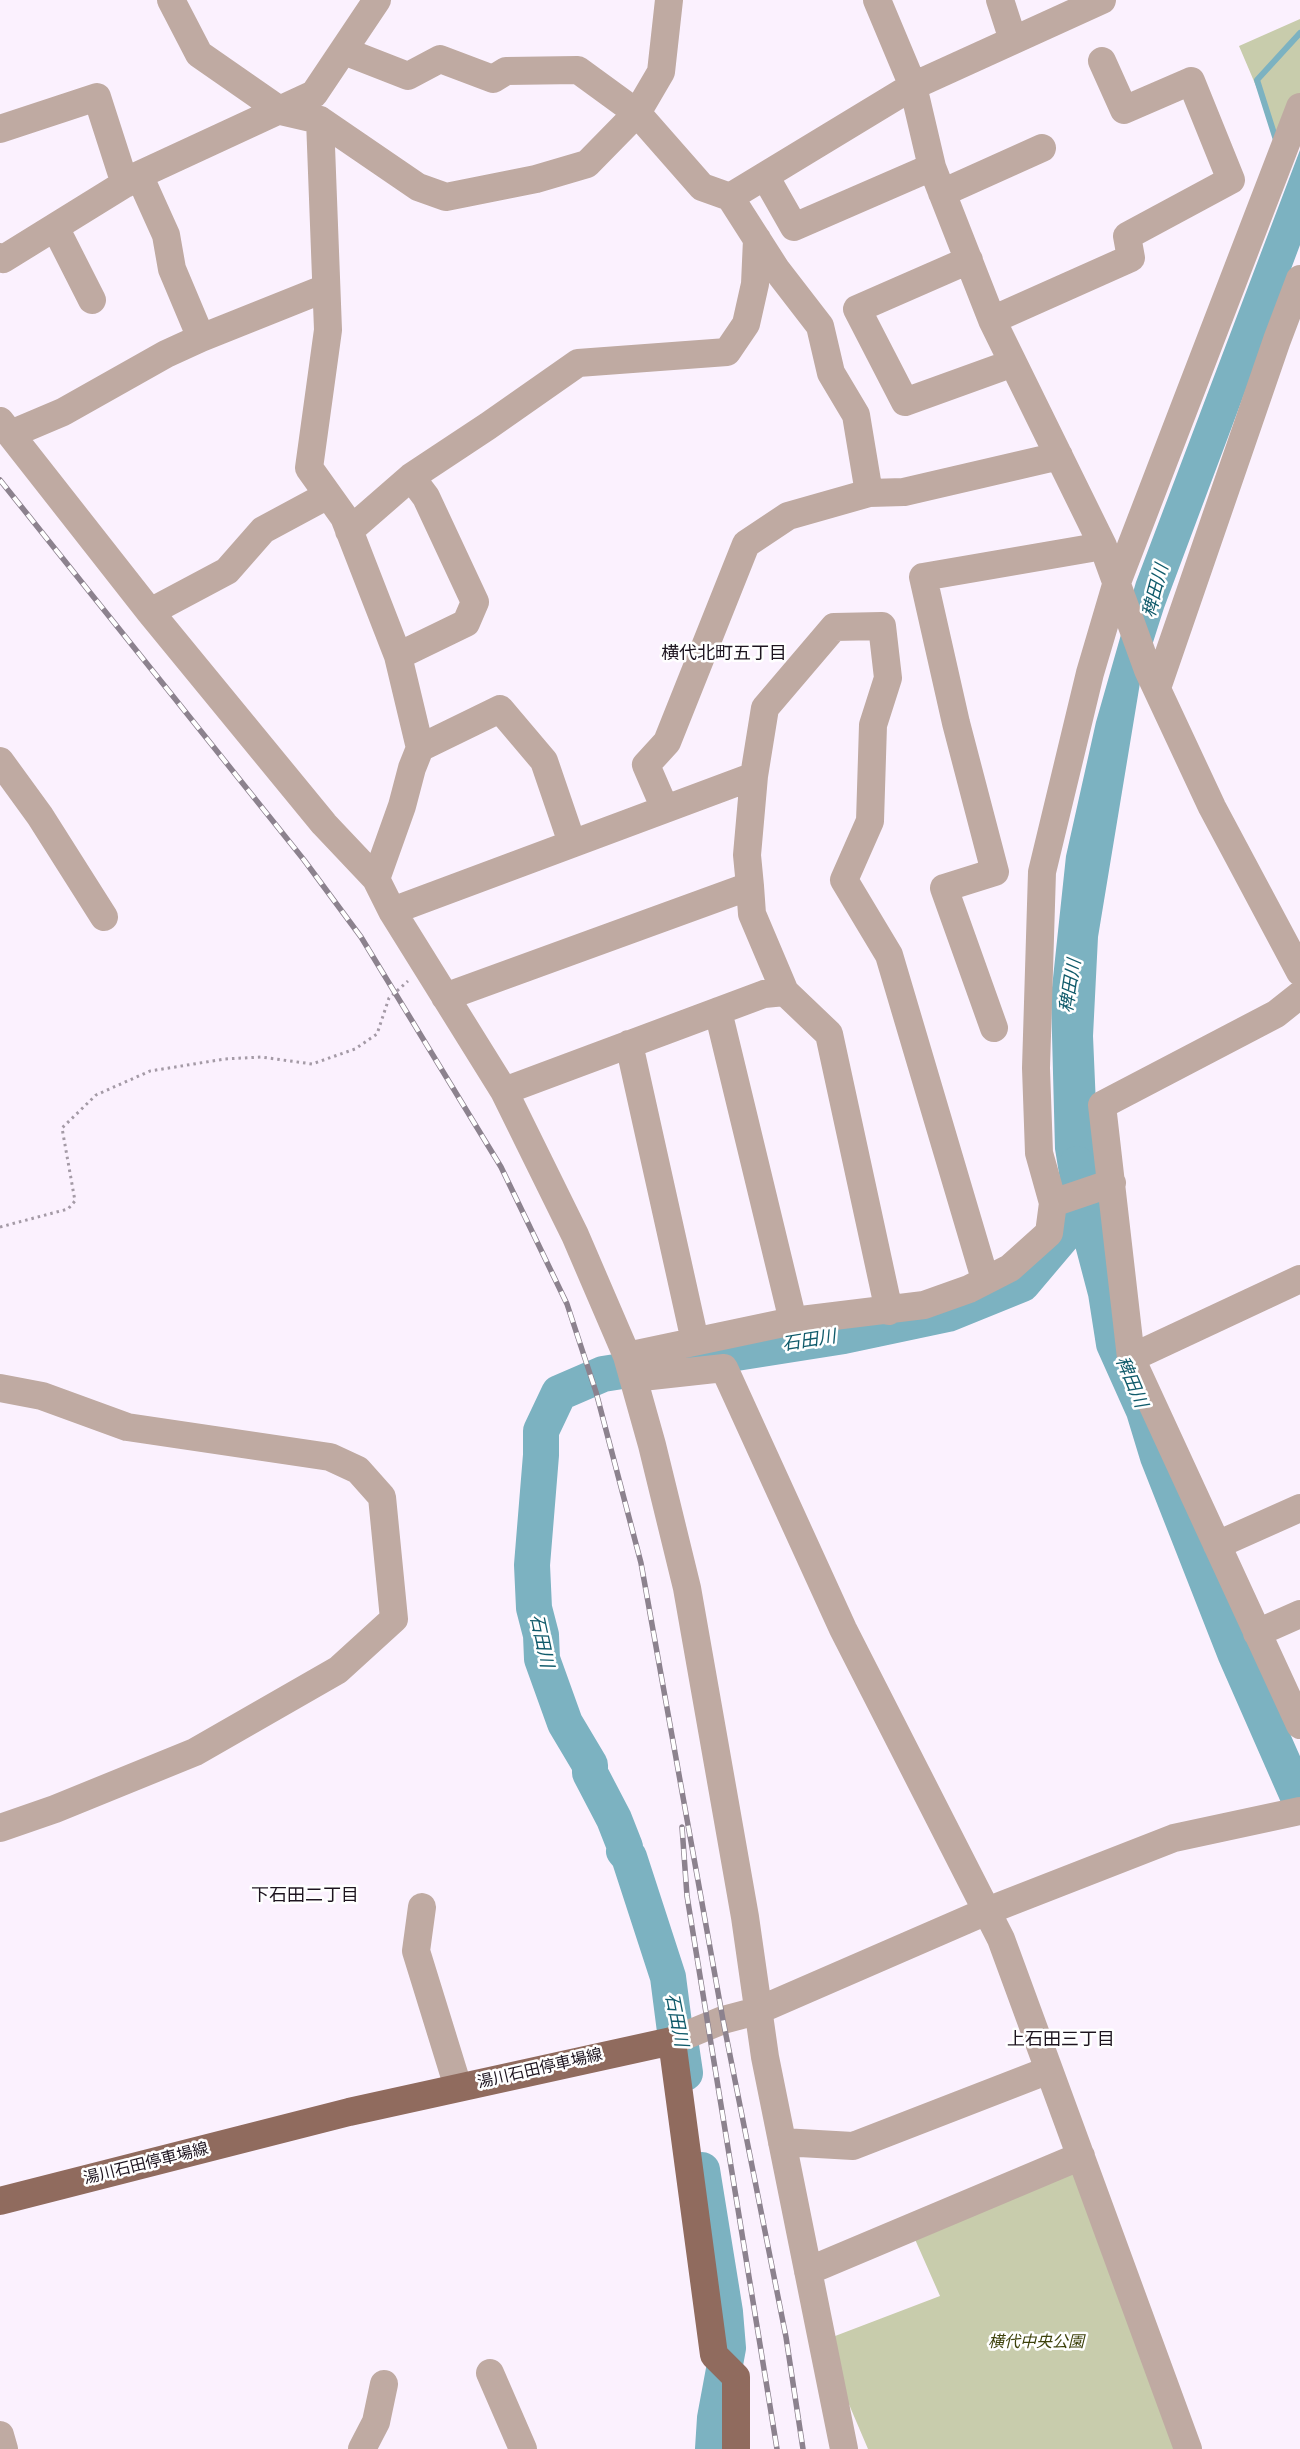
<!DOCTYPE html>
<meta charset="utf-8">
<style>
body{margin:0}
canvas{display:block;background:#fbf1fe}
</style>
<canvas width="1300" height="2449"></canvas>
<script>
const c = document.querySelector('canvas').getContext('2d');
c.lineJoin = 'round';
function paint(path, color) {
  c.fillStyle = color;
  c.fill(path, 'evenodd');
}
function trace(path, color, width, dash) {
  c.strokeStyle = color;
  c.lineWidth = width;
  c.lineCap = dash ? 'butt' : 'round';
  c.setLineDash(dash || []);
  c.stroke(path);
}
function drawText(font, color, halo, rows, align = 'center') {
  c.font = font + ' "Libre Baskerville","Noto Sans JP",serif';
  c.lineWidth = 5;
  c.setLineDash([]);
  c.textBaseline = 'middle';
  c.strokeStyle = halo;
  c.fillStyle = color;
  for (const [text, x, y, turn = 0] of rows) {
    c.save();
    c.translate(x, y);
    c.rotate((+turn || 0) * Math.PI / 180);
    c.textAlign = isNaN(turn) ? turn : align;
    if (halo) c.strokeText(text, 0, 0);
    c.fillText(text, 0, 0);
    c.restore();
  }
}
paint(new Path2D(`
 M1300,19V94L1282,147L1239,46Z
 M1081,2156L1188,2449H868L822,2341L940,2296L910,2228Z`), '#c8ccac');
paint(new Path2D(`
 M1300,150V245L1164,608L1140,683L1098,937L1093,1036L1100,1198L1093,1209L1076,1216L1065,1211L1055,1149L1051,997L1066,856L1096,722L1136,582Z`), '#7cb2c1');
trace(new Path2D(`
 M1277,143L1257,80L1300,33`), '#7cb2c1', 6);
trace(new Path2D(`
 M1077,1164L1080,1194L1106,1293L1114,1344L1144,1411L1158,1457L1235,1653L1300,1801
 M685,2073L681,2046L676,2039L668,1977L629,1857L624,1851L625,1847L614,1819L590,1773V1765L565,1723L542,1659L541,1635L534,1608L532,1565L541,1455V1431L559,1393L603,1374L844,1336L948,1314L1022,1284L1066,1232L1080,1194
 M702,2170L725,2312L728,2348L715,2418L713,2449`), '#7cb2c1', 36);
trace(new Path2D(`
 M0,1227L68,1209L75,1201L62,1128L96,1095L150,1071L225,1059L261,1057L312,1064L355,1049L377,1034L389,998L408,981`), '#a49aa6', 3, [2.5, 4]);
trace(new Path2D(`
 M171,0L199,54L281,111L320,120L418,187L446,197L536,179L587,164L637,113L661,72L669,0
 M877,0L913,86L932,167L992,320L1103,546L1148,670L1212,807L1300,972
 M1000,0L1013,40
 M344,51L408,76L440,59L493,79L506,71L578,70L637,113L702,187L730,197L776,269L820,326L831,373L856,415L869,493L904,492L1059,456
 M320,120L328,330L309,468L344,517L398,656L420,748L412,768L402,806L376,879
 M0,129L97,97L125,184
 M139,175L166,235L172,269L201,338
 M765,176L794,227L932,167
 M942,193L1042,148
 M730,197L913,86L1102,0
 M55,227L92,300
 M0,257L3,259L139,175L314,94L377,0
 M969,260L857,309L905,402L1013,363
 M992,320L1131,258L1127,236L1231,180L1191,81L1124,110L1102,61
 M0,421L150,612L324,824L376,879L392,911L504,1091L575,1235L627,1356L652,1445L687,1588L745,1917L765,2057L844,2449
 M11,434L63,412L166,354L201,338L326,288
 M349,531L411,477L488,426L578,363L727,352L746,324L755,284L757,239
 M150,612L227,571L263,530L328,495
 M398,656L466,623L475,602L426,497L411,477
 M1157,688L1277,340L1300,279
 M420,748L500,709L544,761L572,843
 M0,761L40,816L104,917
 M665,809L646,765L667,742L746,544L788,516L869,493
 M392,911L754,776
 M1300,995L1276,1014L1102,1105L1131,1358L1300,1725
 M445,997L750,886
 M718,1011L793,1321
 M994,1028L944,888L995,872L956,723L923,577L1103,546
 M629,1044L695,1341
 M504,1091L764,994L785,992
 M1053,1203L1112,1183
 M889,1311L829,1034L785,992L752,914L750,886L747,855L754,776L765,708L834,627L882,626L888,678L873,725L870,821L844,880L889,955L985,1279
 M627,1356L793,1321L924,1305L969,1289L1010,1268L1049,1233L1053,1203L1039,1153L1036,1068L1042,872L1090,673L1116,585L1300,107
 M1131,1358L1300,1279
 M633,1378L724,1368L843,1629L1001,1939L1188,2449
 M0,1388L42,1396L127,1427L330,1457L358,1470L382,1497L394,1619L338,1670L195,1752L55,1809L0,1828
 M1217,1545L1300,1508
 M1257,1633L1300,1614
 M422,1907L416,1951L458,2087
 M672,2041L723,2020L757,2011L987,1911L1174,1838L1300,1811
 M782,2142L853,2146L1049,2070
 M808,2271L1081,2156
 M490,2373L523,2449
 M0,2435L4,2449
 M362,2449L376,2422L384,2384`), '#bfaaa2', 28);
trace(new Path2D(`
 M0,2201L349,2112L672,2041L714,2355L736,2377V2449`), '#906b5e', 28);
const rail = new Path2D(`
 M0,480L304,860L361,937L501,1167L567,1304L596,1392L641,1563L723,2020L786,2337L803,2449
 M682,1827L687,1896L777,2449`);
trace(rail, '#8c828e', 5.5);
trace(rail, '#fff', 4, [11]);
drawText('16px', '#1d141f', '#fff', [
 ["湯川石田停車場線",540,2069,-13],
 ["湯川石田停車場線",146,2164,-14]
]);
drawText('italic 16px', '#3e420c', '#fff', [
 ["横代中央公園",1036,2342]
]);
drawText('italic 18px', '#105b6b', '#fff', [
 ["稗田川",1156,591,-75],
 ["稗田川",1071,986,-81],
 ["石田川",809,1341,-9],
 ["稗田川",1131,1382,67],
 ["石田川",541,1641,78],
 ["石田川",676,2020,79]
]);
drawText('18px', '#1d141f', '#fff', [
 ["横代北町五丁目",724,654],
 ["下石田二丁目",305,1896],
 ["上石田三丁目",1061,2040]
]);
</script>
